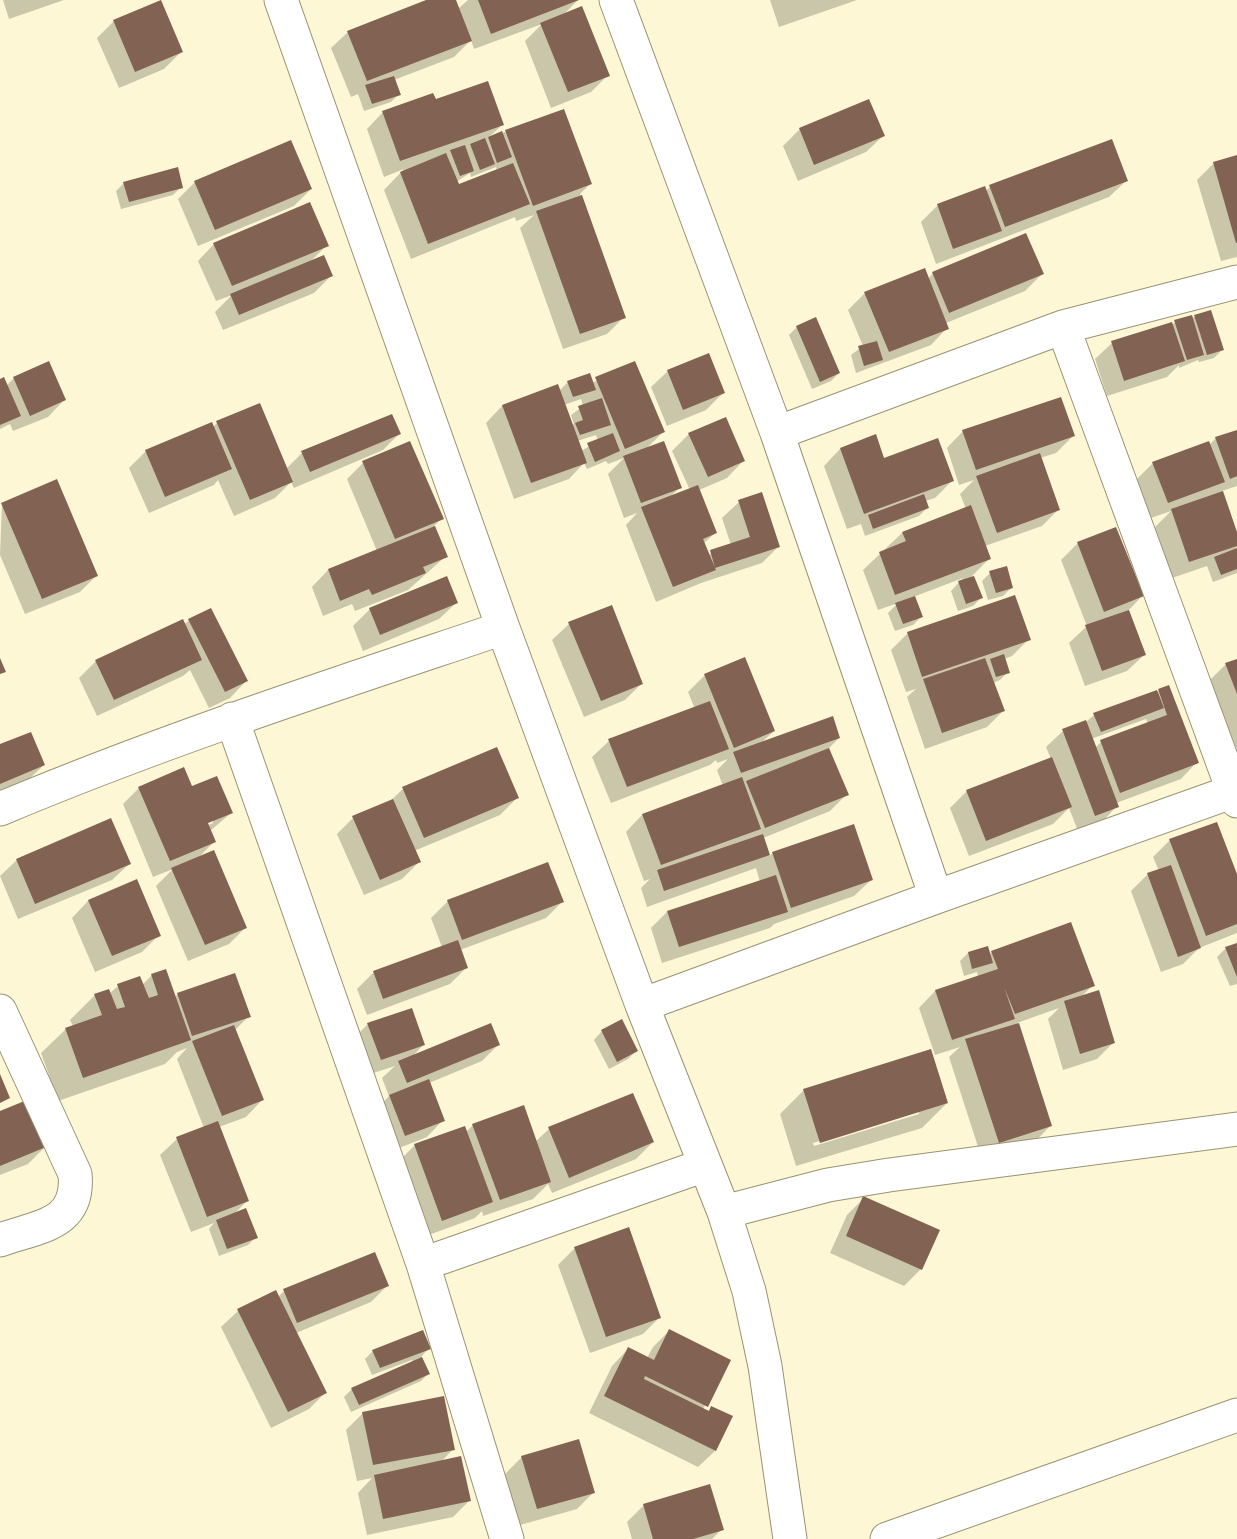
<!DOCTYPE html>
<style>
body{margin:0}
canvas{display:block;background:#fdf7d5}
</style>
<canvas width="1237" height="1539"></canvas>
<script>
const c = document.querySelector('canvas').getContext('2d');
c.lineJoin = 'round';
function paint(path, color) {
  c.fillStyle = color;
  c.fill(path, 'evenodd');
}
function trace(path, color, width, dash) {
  c.strokeStyle = color;
  c.lineWidth = width;
  c.lineCap = dash ? 'butt' : 'round';
  c.setLineDash(dash || []);
  c.stroke(path);
}
paint(new Path2D(`
 M3,0H64L9,19Z
 M430,0H455L458,9L468,0H578L562,16L608,75L591,92L551,108L525,41L542,24L474,49L471,40L454,57L394,80L399,94L391,102L364,111L358,94L351,97L331,48L348,32Z
 M770,0H857L779,27Z
 M114,21L181,52L164,69L119,88L97,38Z
 M435,101L502,125L488,138L563,111L590,184L580,194L624,317L607,334L563,349L520,228L534,215L516,221L515,217L411,259L384,190L404,169L384,177L367,129L383,112ZM496,167L497,171L458,186L456,182L470,173L471,177Z
 M800,129L883,136L866,152L798,181L783,146Z
 M1237,157V257L1221,261L1197,180L1214,163Z
 M1126,181L1109,197L936,264L921,222L938,205L986,191L990,187Z
 M195,182L311,189L294,206L198,246L178,199Z
 M124,183L181,187L173,195L121,209L116,191Z
 M214,244L327,245L310,262L331,276L314,293L223,330L215,312L232,295L216,301L198,261Z
 M933,273L1042,274L1025,291L946,323L947,328L931,345L856,373L851,355L863,346L848,310L865,293L928,279Z
 M1210,312L1222,350L1214,358L1199,362L1198,360L1179,368V365L1167,377L1107,396L1095,359L1112,343Z
 M797,327L839,373L831,381L812,389L789,335Z
 M634,363L663,432L645,450L680,487L669,498L690,490L672,451L689,434L743,461L727,478L699,490L716,532L703,544L708,555L731,545L722,518L739,502L778,547L762,563L701,583L656,602L626,525L637,513L624,518L608,474L624,458L608,464L606,461L587,469L584,463L569,479L514,499L486,423L502,406L557,386L559,391L568,382L592,383ZM581,399L583,406L571,415L574,424L572,425L564,405ZM596,435L598,441L581,451L577,441Z
 M668,371L723,393L706,410L667,426L651,387Z
 M14,378L64,400L48,417L13,431L10,424L0,429V380L6,386Z
 M217,423L286,469L302,453L399,434L383,450L294,488L291,482L275,498L234,516L218,480L214,485L149,513L129,468L146,451L213,427Z
 M963,431L1073,436L1056,453L1040,458L1059,509L1042,526L985,546L990,558L972,576L981,598L973,606L958,611L951,591L963,578L913,597L921,617L913,625L895,631L888,613L898,603L878,610L863,570L902,533L966,509L960,494L974,480L959,485L947,448Z
 M1237,431V486L1222,491L1237,537V547L1232,552L1237,550V573L1213,582L1207,566L1172,578L1155,527L1171,511L1151,518L1136,480L1153,463L1209,445L1216,438Z
 M875,436L884,459L952,481L935,498L925,501L927,508L919,516L865,536L861,524L847,529L824,466L840,449Z
 M363,463L442,518L434,526L446,556L408,590L355,611L352,604L323,616L312,587L328,570L377,551L347,479Z
 M2,504L97,575L80,592L25,614L0,555Z
 M1078,543L1142,596L1128,611L1144,655L1127,671L1085,686L1069,643L1087,626L1061,560Z
 M990,573L1011,588L1003,596L988,600L982,581Z
 M1014,597L1029,639L1012,656L1004,659L1008,672L1000,680L993,683L1003,711L987,727L925,749L907,697L916,689L906,692L891,650L907,634Z
 M456,603L439,619L363,651L353,626L370,609Z
 M189,620L246,681L230,698L209,708L190,670L183,676L97,716L79,678L96,661L184,625Z
 M569,624L642,683L625,700L584,717L552,640Z
 M1237,660V750L1209,681L1225,665Z
 M705,675L774,731L761,743L839,738L828,749L847,794L830,811L763,838L769,856L773,853L871,880L854,896L774,924L770,928L662,963L651,928L667,912L760,882L756,868L647,907L641,888L650,879L644,881L626,832L642,815L723,786L717,770L728,759L717,763L716,760L710,765L611,803L592,757L609,741L695,709L688,692Z
 M1159,691L1197,762L1181,779L1116,803L1117,806L1101,823L1078,831L1069,808L1053,824L969,856L950,808L967,791L1051,759L1046,747L1063,731L1085,723L1094,715ZM1146,719L1148,724L1101,742L1095,748L1091,739Z
 M0,746L44,765L27,781L0,792Z
 M139,788H191L231,813L210,831L214,842L197,859L245,928L229,944L188,961L156,886L173,869L153,877L123,804ZM213,820V823L202,828L201,825Z
 M403,789L517,798L500,815L414,851L419,862L402,879L364,895L337,834L353,818L389,802Z
 M1170,840L1237,878V933L1199,948L1183,964L1161,972L1131,891L1148,874L1159,871L1153,857Z
 M17,860L129,864L112,880L18,919L0,876Z
 M137,881L159,935L142,952L95,972L72,918L88,901Z
 M448,901L562,902L546,918L460,950L466,968L450,984L367,1015L357,989L374,972L442,947L431,918Z
 M1237,944V984L1230,986L1217,957L1225,949Z
 M987,948L989,955L992,952L1093,985L1081,997L1113,1043L1097,1059L1063,1070L1048,1019L1059,1008L1017,1023L1050,1126L1034,1143L982,1159L949,1057L960,1047L935,1055L919,1008L935,991L978,977L977,972L964,976L960,961L968,953Z
 M152,975L174,998L178,994L249,1016L235,1030L262,1100L246,1117L219,1127L247,1201L233,1215L256,1237L248,1245L219,1256L209,1229L214,1223L191,1232L160,1155L177,1139L204,1128L177,1059L187,1048L177,1052L165,1064L58,1101L41,1053L66,1029L73,1026L70,1020L95,995L109,994L118,986L142,985Z
 M368,1024L423,1045L412,1057L498,1045L482,1061L429,1083L443,1120L427,1137L389,1152L373,1113L389,1096L382,1078L395,1066L364,1076L351,1041Z
 M602,1031L636,1051L628,1059L609,1069L594,1040Z
 M804,1090L947,1103L922,1128L796,1166L780,1114ZM919,1111V1114L814,1146L813,1143Z
 M0,1113L45,1147L28,1164L0,1175Z
 M473,1125L535,1142L549,1129L653,1142L636,1159L552,1193L548,1184L533,1199L483,1216L482,1211L475,1218L426,1236L398,1162L415,1145L466,1132Z
 M864,1198L921,1269L904,1286L830,1253L847,1215Z
 M575,1248L660,1317L643,1334L590,1353L558,1265Z
 M387,1286L371,1302L296,1333L326,1392L309,1409L271,1428L221,1327L238,1311L278,1297L284,1291Z
 M669,1331L729,1361L703,1409L708,1411L712,1408L731,1417L715,1451L698,1467L589,1413L612,1366L628,1349L647,1358L653,1347Z
 M429,1348L421,1357L429,1373L421,1381L351,1412L344,1397L352,1389L413,1362L412,1360L372,1375L365,1359L373,1351Z
 M363,1413L453,1449L441,1462L470,1500L453,1517L367,1535L358,1493L372,1478L357,1481L346,1430Z
 M522,1457L594,1492L577,1509L520,1525L505,1474Z
 M709,1486L722,1529L712,1539H632L627,1522L643,1506Z`), '#0003');
paint(new Path2D(`
 M161,0L183,52L135,72L113,20Z
 M426,0H456L472,41L367,81L347,31Z
 M478,0H579L491,34Z
 M582,6L610,76L568,92L540,23Z
 M394,76L401,95L372,104L365,85Z
 M488,81L504,125L400,161L382,111L433,93L436,99Z
 M869,99L885,136L814,165L799,128Z
 M564,109L592,184L533,206L505,130Z
 M502,131L512,157L497,163L488,137Z
 M485,138L495,164L480,170L470,144Z
 M1112,139L1128,181L1005,227L989,185Z
 M291,140L312,189L215,230L194,181Z
 M465,145L474,171L460,176L450,150Z
 M446,153L459,184L513,163L530,204L428,244L400,172Z
 M1237,155V243H1236L1213,162Z
 M178,167L183,188L129,202L123,182Z
 M985,186L1002,231L953,249L937,204Z
 M582,195L626,318L580,334L536,211Z
 M310,202L329,246L232,286L213,243Z
 M1026,233L1044,274L949,313L932,272Z
 M324,255L333,276L239,315L230,294Z
 M925,268L949,329L889,352L864,292Z
 M1211,310L1224,350L1207,355L1194,315Z
 M1192,315L1204,355L1187,360L1174,320Z
 M816,317L840,373L820,382L796,326Z
 M1172,322L1185,361L1124,381L1111,341Z
 M877,341L883,360L864,366L858,346Z
 M709,353L725,393L683,410L667,370Z
 M49,361L66,400L30,416L13,377Z
 M635,361L665,432L625,449L595,377Z
 M590,373L596,390L573,397L567,381Z
 M4,377L21,416L0,425V379Z
 M558,384L587,463L531,483L502,405Z
 M1061,397L1075,436L976,470L962,430Z
 M602,398L611,425L580,435L575,423L583,420L578,406Z
 M260,403L293,482L250,500L216,421Z
 M392,414L401,434L310,472L301,451Z
 M726,417L745,461L708,477L688,433Z
 M212,422L232,469L165,497L145,450Z
 M1237,430V476L1230,479L1215,437Z
 M613,433L620,451L595,462L587,443Z
 M876,434L884,458L938,438L954,481L864,514L840,448Z
 M410,441L444,519L395,539L362,461Z
 M664,441L682,488L641,503L623,456Z
 M1209,441L1225,482L1168,503L1152,462Z
 M1040,453L1060,510L997,533L976,476Z
 M57,479L98,576L42,599L1,503Z
 M698,485L717,533L703,539L716,570L673,587L641,507Z
 M1223,491L1237,532V546L1189,562L1171,509Z
 M762,492L780,547L715,568L710,550L750,537L738,500Z
 M924,494L929,508L873,529L868,515Z
 M971,505L991,559L895,595L879,552L906,541L902,532Z
 M435,526L448,557L423,567L426,573L372,595L369,589L340,601L328,569Z
 M1116,527L1144,596L1104,612L1077,542Z
 M1237,548V569L1221,575L1214,557Z
 M1007,566L1013,588L996,593L989,571Z
 M447,576L458,603L380,635L369,608Z
 M974,576L983,598L966,604L958,581Z
 M1015,595L1031,640L922,677L907,632Z
 M915,596L923,617L903,624L895,603Z
 M612,605L643,684L601,701L568,622Z
 M211,608L248,681L225,692L188,619Z
 M1129,610L1146,655L1102,671L1085,625Z
 M183,619L202,660L114,700L95,660Z
 M1004,654L1010,673L996,677L990,659Z
 M745,657L775,731L734,748L704,674Z
 M0,658L6,672L0,674Z
 M985,658L1005,711L942,733L923,679Z
 M1237,659V694L1225,663Z
 M1169,685L1199,763L1120,793L1100,740L1167,715L1158,689Z
 M1157,690L1164,708L1101,732L1093,713Z
 M710,701L729,749L627,787L608,739Z
 M833,716L840,738L741,773L733,752Z
 M1086,720L1119,807L1095,816L1062,729Z
 M31,732L45,765L0,784V744Z
 M497,747L519,798L424,838L402,787Z
 M829,748L849,795L765,828L746,781Z
 M1052,757L1072,807L986,841L966,790Z
 M184,767L192,786L217,776L233,813L208,823L216,842L170,861L138,787Z
 M742,777L761,829L661,865L642,814Z
 M393,799L421,862L380,880L352,816Z
 M111,818L131,864L35,904L16,859Z
 M1217,822L1237,874V924L1206,936L1169,839Z
 M854,824L873,880L791,908L772,852Z
 M763,834L770,855L664,891L657,870Z
 M214,850L247,928L205,945L171,868Z
 M548,862L564,902L462,940L447,900Z
 M1171,865L1201,948L1178,957L1147,873Z
 M776,875L788,912L679,947L667,911Z
 M137,879L161,936L112,956L88,900Z
 M1071,922L1095,986L1015,1014L1004,987L1015,1019L952,1040L935,990L998,969L991,951Z
 M458,940L468,968L383,999L373,971Z
 M1237,943V977L1225,947Z
 M988,946L993,963L972,969L968,952Z
 M166,969L191,1040L83,1078L65,1028L102,1015L94,994L109,989L117,1009L125,1007L117,984L140,976L149,998L158,995L151,974Z
 M235,973L251,1017L192,1036L177,993Z
 M1099,990L1115,1043L1080,1054L1064,1001Z
 M412,1008L425,1045L381,1060L367,1023Z
 M622,1019L638,1051L617,1062L601,1030Z
 M491,1023L500,1045L407,1083L398,1061Z
 M1019,1023L1052,1126L999,1143L965,1039Z
 M234,1025L264,1100L222,1116L192,1041Z
 M931,1049L948,1103L820,1143L803,1089Z
 M0,1074L10,1098L0,1103Z
 M429,1079L445,1121L405,1136L389,1095Z
 M633,1093L654,1142L569,1178L548,1127Z
 M27,1100L46,1147L0,1166V1111Z
 M524,1105L551,1182L500,1200L472,1124Z
 M218,1121L249,1201L207,1217L176,1137Z
 M465,1126L493,1202L442,1221L414,1144Z
 M863,1196L940,1230L922,1270L846,1236Z
 M246,1208L258,1238L227,1249L216,1220Z
 M629,1227L661,1318L606,1337L574,1247Z
 M375,1252L389,1286L297,1323L283,1289Z
 M276,1290L327,1393L288,1412L237,1309Z
 M669,1329L731,1360L708,1407L645,1376L644,1379L709,1411L711,1406L733,1416L716,1451L604,1396L628,1347L654,1360Z
 M423,1330L431,1349L380,1368L372,1350Z
 M422,1357L430,1374L359,1405L351,1388Z
 M444,1396L455,1450L373,1465L362,1412Z
 M579,1439L595,1493L537,1509L521,1456Z
 M461,1456L471,1501L383,1519L374,1475Z
 M710,1484L724,1530L693,1539H653L643,1504Z`), '#826252');
const minor = new Path2D(`
 M281,0L503,628L642,1005L724,1212L749,1291L765,1366L790,1539
 M616,0L777,433L936,897
 M1063,327L1237,801
 M777,433L1063,327L1237,282
 M232,719L423,1264L507,1539
 M0,809C164,740 334,685 503,628
 M642,1005L936,897L1234,791
 M0,1011L75,1174C80,1225 39,1226 0,1240
 M724,1212L828,1185L889,1175L1237,1129
 M423,1264L705,1165
 M887,1539L1237,1415`);
trace(minor, '#999373', 35);
trace(minor, '#fff', 33);
</script>
